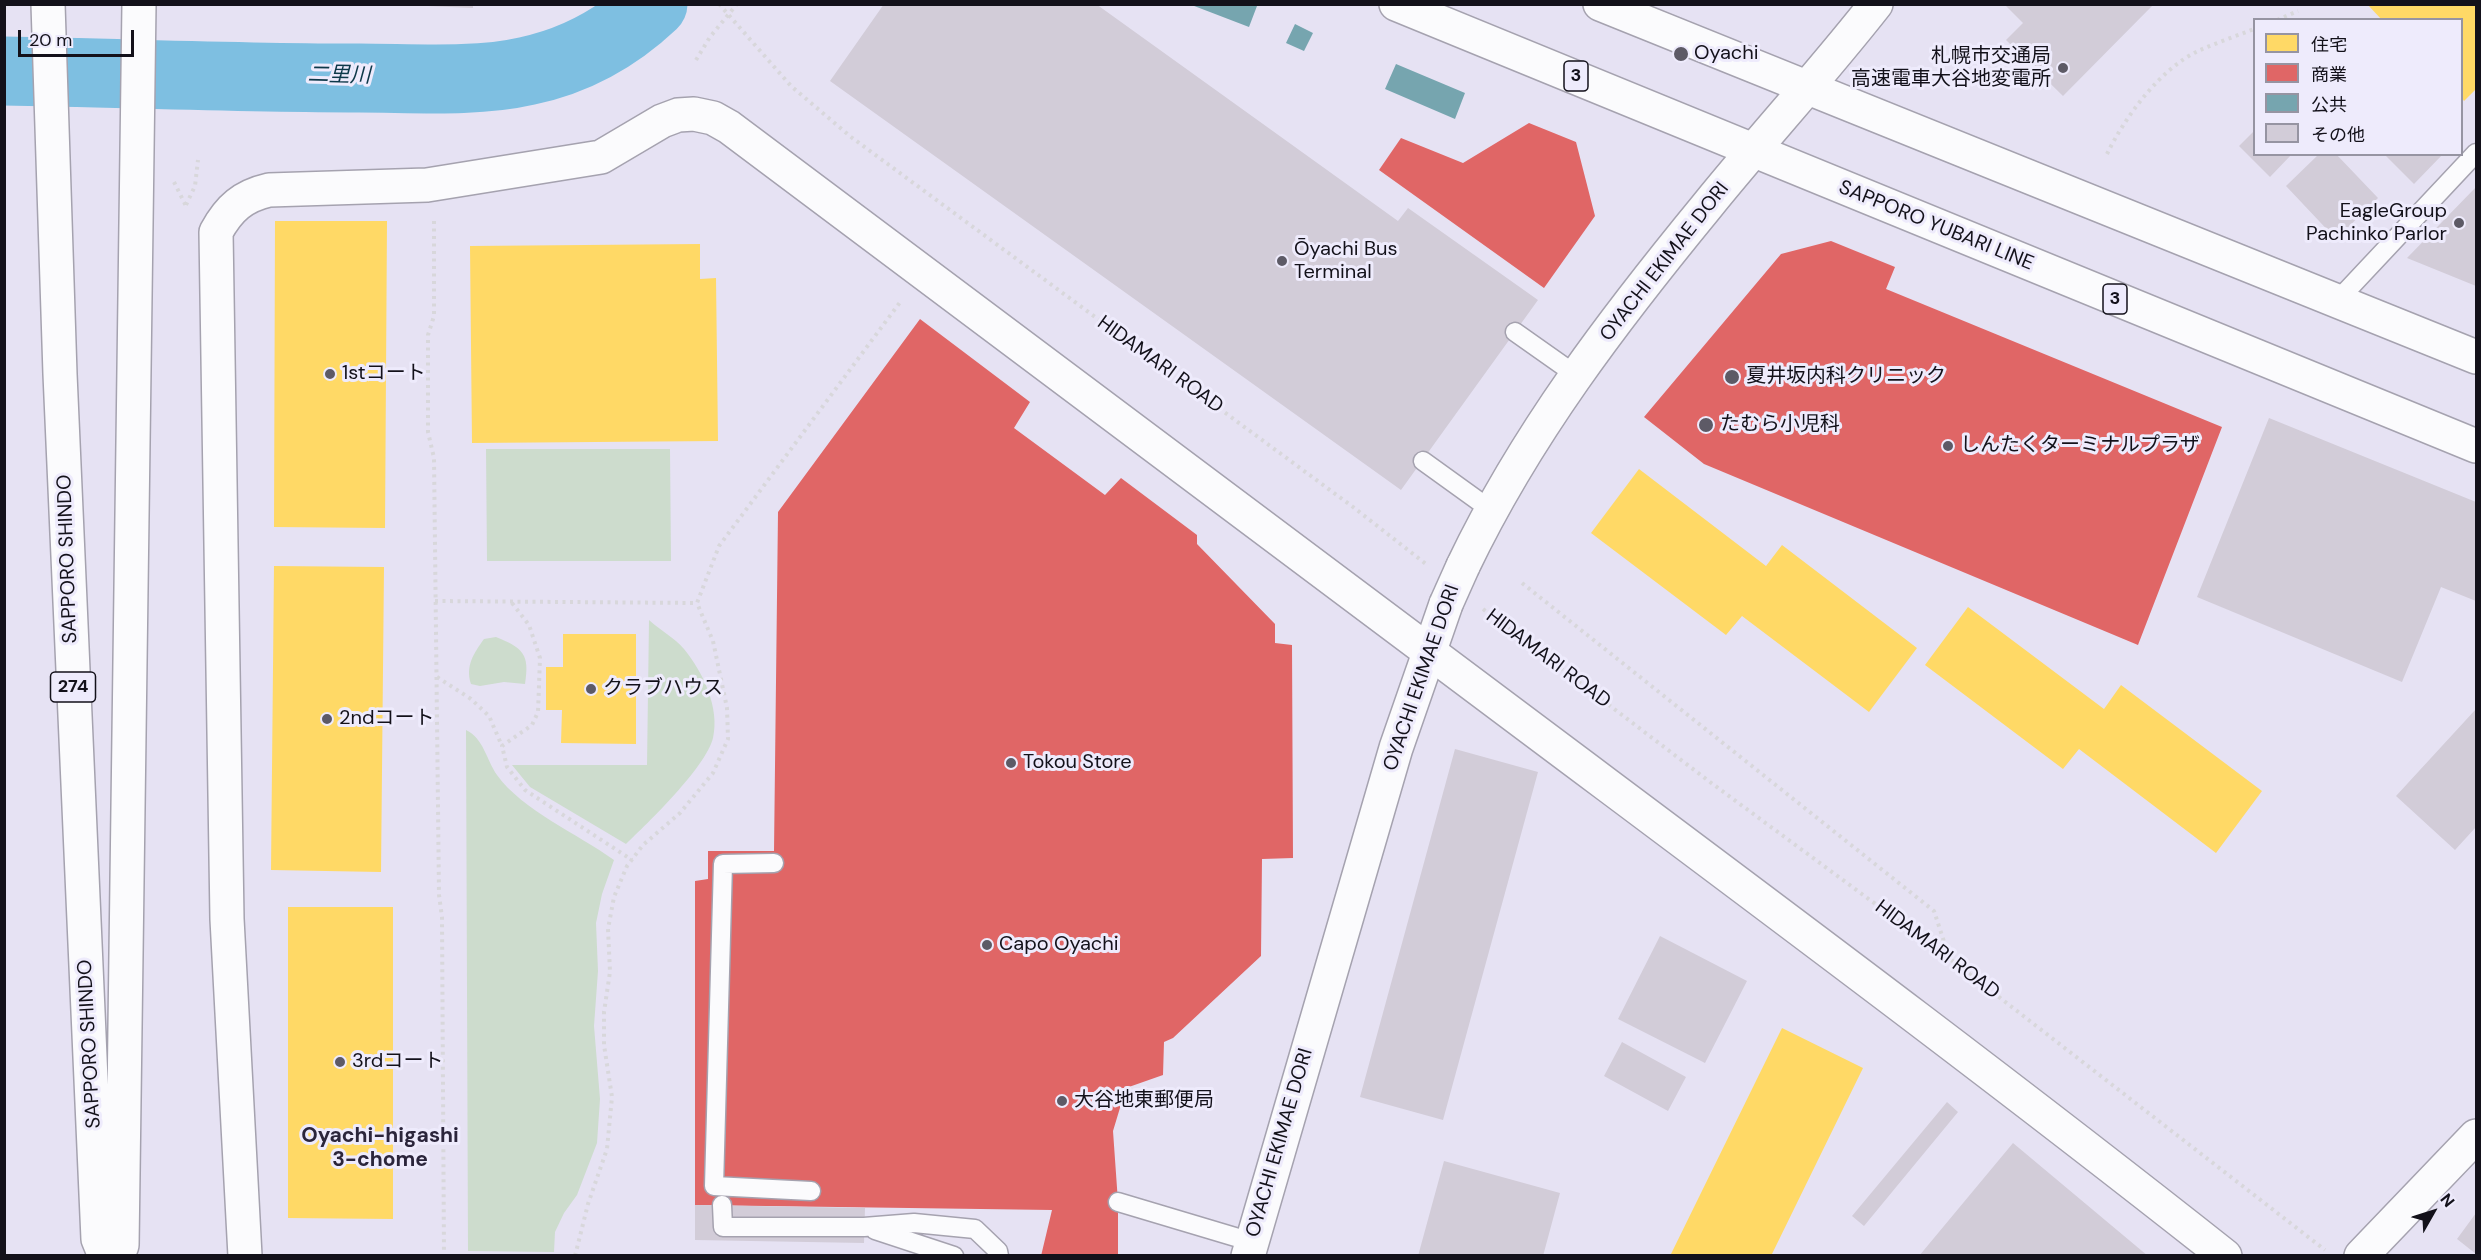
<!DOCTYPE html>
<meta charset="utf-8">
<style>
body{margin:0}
#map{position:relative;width:2481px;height:1260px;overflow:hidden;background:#e6e2f3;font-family:"DM Sans","Noto Sans JP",sans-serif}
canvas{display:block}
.frame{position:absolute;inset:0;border:6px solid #13111a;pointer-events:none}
.legend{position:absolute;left:2253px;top:18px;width:210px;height:138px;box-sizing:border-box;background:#eeebfc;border:2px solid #9694a2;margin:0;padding:8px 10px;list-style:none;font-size:18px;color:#13111a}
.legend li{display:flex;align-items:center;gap:12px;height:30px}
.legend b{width:30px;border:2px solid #9694a2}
.north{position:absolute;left:2403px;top:1182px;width:60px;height:60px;-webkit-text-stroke:4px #eeebfc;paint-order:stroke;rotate:51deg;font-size:16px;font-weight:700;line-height:24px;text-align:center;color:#13111a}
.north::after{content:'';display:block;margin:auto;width:21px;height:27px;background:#13111a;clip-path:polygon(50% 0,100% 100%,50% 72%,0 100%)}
.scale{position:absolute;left:18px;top:30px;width:116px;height:27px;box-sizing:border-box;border:3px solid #13111a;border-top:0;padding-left:8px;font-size:18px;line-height:21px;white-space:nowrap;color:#13111a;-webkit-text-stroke:4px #eeebfc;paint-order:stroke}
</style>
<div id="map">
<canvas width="2481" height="1260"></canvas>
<div class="frame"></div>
<ul class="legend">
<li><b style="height:16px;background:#ffd966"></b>住宅</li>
<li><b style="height:16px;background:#e06666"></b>商業</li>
<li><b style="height:16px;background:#76a5af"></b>公共</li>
<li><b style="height:16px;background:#d2ccd8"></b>その他</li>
</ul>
<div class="north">N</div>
<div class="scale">20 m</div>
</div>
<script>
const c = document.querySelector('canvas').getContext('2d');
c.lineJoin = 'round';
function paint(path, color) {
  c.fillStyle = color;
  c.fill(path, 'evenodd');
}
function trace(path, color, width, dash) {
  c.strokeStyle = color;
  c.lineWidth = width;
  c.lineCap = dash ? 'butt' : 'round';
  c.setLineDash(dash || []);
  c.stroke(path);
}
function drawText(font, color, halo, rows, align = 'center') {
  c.font = font + ' "DM Sans","Noto Sans JP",sans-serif';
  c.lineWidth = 6;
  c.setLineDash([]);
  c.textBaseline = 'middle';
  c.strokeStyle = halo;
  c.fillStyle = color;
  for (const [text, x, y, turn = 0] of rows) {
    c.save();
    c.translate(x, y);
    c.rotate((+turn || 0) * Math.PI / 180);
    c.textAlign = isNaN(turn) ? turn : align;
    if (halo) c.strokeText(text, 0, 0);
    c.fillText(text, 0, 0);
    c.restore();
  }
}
paint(new Path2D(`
 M486,449H670L671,561H487Z
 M649,620C660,630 675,638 684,649C703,672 720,708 713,738C706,767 648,823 626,844L530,787L512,765H647Z
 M496,637C523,648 530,654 525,684L504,682L480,686L471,684C465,666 474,653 484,639Z
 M466,730C484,739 486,759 497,775C522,810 578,834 614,860L602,894L596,923L598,971L594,1026L600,1099L597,1143L577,1195L564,1213L555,1232L554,1252L468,1251Z`), '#cddccd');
paint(new Path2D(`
 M2367,4H2476V89L2464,101L2462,98V20H2382Z
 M275,221H387L385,528L274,527Z
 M700,244V279L716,278L718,441L472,443L470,246Z
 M1639,469L1766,566L1782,545L1917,648L1869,712L1742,616L1726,635L1591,533Z
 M274,566L384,567L381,872L271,870Z
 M1968,607L2104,709L2121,685L2262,791L2216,853L2079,749L2063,769L1925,665Z
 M563,634H636V744L561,743L562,710H546V667H563Z
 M288,907H393V1219L288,1218Z
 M1782,1028L1863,1068L1771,1256H1670Z`), '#ffd966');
paint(new Path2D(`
 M1529,123L1576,142L1595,216L1544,288L1379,170L1401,138L1463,163Z
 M1831,241L1895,267L1886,289L2222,427L2138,645L1704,464L1644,417L1781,254Z
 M920,319L1030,402L1014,428L1105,495L1121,478L1197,535V544L1275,624V643L1292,645L1293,858L1262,859L1261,956L1173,1038L1164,1042L1163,1075L1126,1088L1113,1131L1118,1202V1256H1041L1052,1210L695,1205V881L708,879V851H774L778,512Z`), '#e06666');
paint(new Path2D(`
 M1189,4H1253L1257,6L1249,27Z
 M1295,24L1313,33L1304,51L1286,43Z
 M1396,64L1465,93L1455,119L1385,89Z`), '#76a5af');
trace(new Path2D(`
 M4,71C123,73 241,78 359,78C412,78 475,83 527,71C575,61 617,38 653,4`), '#7ebfe1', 69);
paint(new Path2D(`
 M428,4H473V8L428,6Z
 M884,4H1096L1398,221L1408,208L1538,300L1401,490L830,81Z
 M2004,4H2154L2063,96L2006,40L2023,23Z
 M2254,131V154H2292L2270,177L2239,146Z
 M2319,154H2336L2378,198L2336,239L2286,186Z
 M2384,154H2443L2414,184Z
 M2476,187V286L2407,258Z
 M2269,418L2476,502V601L2441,587L2402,682L2197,597Z
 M2476,709V827L2455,850L2396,796Z
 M1455,749L1538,772L1443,1120L1360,1097Z
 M1660,936L1747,981L1705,1063L1618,1019Z
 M1622,1042L1686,1077L1668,1111L1604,1076Z
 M1947,1102L1958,1112L1864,1226L1852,1216Z
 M2013,1143L2148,1256H1919Z
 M1444,1161L1560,1193L1543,1256H1418Z
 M695,1205L865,1208L864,1243L695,1240Z
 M2476,1213V1254L2457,1239Z`), '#d2ccd8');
const lane = new Path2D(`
 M2338,300L2476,153
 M1515,332L1576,375
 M1423,461L1491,510
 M774,863L723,864L714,1186L811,1191
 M1118,1202L1252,1242
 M722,1205L723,1227H864L914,1223L975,1229L998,1251L999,1256
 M875,1230L954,1256`);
const street = new Path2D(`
 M245,1256L227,919L216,232C229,208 243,196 269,190L427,185L601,157L662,121L678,115L694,114L713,118L729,127C981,314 1231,504 1483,692C1731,878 1981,1063 2225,1256
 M2361,1256L2476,1136`);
const secondary = new Path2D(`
 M1463,566C1526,434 1615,318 1707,206C1762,138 1822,73 1876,4
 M1248,1256L1396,748L1446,604`);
const primary = new Path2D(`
 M1396,4L2476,446
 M1600,4L2476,357`);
const highway = new Path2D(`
 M48,4L60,374L98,1239L105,1256
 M118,1256L122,1245L139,4`);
trace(lane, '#a5a2af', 21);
trace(street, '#a5a2af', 36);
trace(secondary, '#a5a2af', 36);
trace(primary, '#a5a2af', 36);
trace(highway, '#a5a2af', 36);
trace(new Path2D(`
 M719,4L791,86L851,137L1353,507L1426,564
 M2277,20L2298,11
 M696,60L710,37L737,4
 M2107,154C2125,117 2160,69 2198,51C2216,43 2236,36 2254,29
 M174,182L186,206
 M186,205L195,186L198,160
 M434,221V316L428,335V432L434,458L439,895L442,917L444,1256
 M1522,583L1934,911L1949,957
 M435,601L697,603
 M512,603L529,625L540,658L538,712L532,725L502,746L507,767L525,790L632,860
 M1483,609L1710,782L1950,959L2325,1250
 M437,677L471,699L489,716L502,746
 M575,1256L588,1204L607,1149L612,1097L604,1045V1012L610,972L608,929L614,897L627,866L643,845L680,813L713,773L728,739L727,708L713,641L697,603L719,546L901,301`), '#d8d7db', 4, [3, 4.5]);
trace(lane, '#fbfbfd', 18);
trace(street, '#fbfbfd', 33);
trace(secondary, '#fbfbfd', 33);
trace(primary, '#fbfbfd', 33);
trace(highway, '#fbfbfd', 33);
const secondaryBridge = new Path2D(`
 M1446,604L1463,566`);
trace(secondaryBridge, '#a5a2af', 36, []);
trace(secondaryBridge, '#fbfbfd', 33);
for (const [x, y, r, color] of [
 [1681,54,8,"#5d5a66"],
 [2063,68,6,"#5d5a66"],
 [2459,223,6,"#5d5a66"],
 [1282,261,6,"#5d5a66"],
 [330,374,6,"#5d5a66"],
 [1732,377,8,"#5d5a66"],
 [1706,425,8,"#5d5a66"],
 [1948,446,6,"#5d5a66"],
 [591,689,6,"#5d5a66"],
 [327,719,6,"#5d5a66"],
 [1011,763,6,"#5d5a66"],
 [987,945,6,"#5d5a66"],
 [340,1062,6,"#5d5a66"],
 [1062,1101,6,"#5d5a66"]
]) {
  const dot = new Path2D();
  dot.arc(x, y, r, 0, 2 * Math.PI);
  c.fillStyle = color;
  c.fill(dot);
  trace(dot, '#eeebfc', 2);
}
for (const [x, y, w] of [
 [1576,76,24],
 [2115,299,24],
 [73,687,45]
]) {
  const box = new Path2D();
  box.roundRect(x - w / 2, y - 15, w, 30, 4.5);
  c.fillStyle = '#eeebfc';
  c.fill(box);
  trace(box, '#13111a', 1.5);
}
drawText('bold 18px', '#13111a', null, [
 ["3",1576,76],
 ["3",2115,299],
 ["274",73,687]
]);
drawText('20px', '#13111a', '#eeebfc', [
 ["Oyachi",1694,54],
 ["札幌市交通局",2051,57,"right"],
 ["高速電車大谷地変電所",2051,80,"right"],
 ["EagleGroup",2447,212,"right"],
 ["Pachinko Parlor",2447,235,"right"],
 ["Ōyachi Bus",1294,250],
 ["Terminal",1294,273],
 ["1stコート",342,374],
 ["夏井坂内科クリニック",1746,377],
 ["たむら小児科",1720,425],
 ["しんたくターミナルプラザ",1960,446],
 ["クラブハウス",603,689],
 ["2ndコート",339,719],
 ["Tokou Store",1023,763],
 ["Capo Oyachi",999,945],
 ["3rdコート",352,1062],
 ["大谷地東郵便局",1074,1101]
], 'left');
drawText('20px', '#13111a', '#eeebfc', [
 ["SAPPORO YUBARI LINE",1936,226,22],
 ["OYACHI EKIMAE DORI",1665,262,-52],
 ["HIDAMARI ROAD",1160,365,36],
 ["SAPPORO SHINDO",68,559,-92],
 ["HIDAMARI ROAD",1548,659,37],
 ["OYACHI EKIMAE DORI",1422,678,-71],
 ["HIDAMARI ROAD",1937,950,37],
 ["SAPPORO SHINDO",90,1044,-93],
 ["OYACHI EKIMAE DORI",1280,1143,-74]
]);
drawText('italic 21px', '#0d3849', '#eeebfc', [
 ["二里川",339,76,1]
]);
drawText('bold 21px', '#2b253b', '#eeebfc', [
 ["Oyachi-higashi",380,1136],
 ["3-chome",380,1160]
]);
</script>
